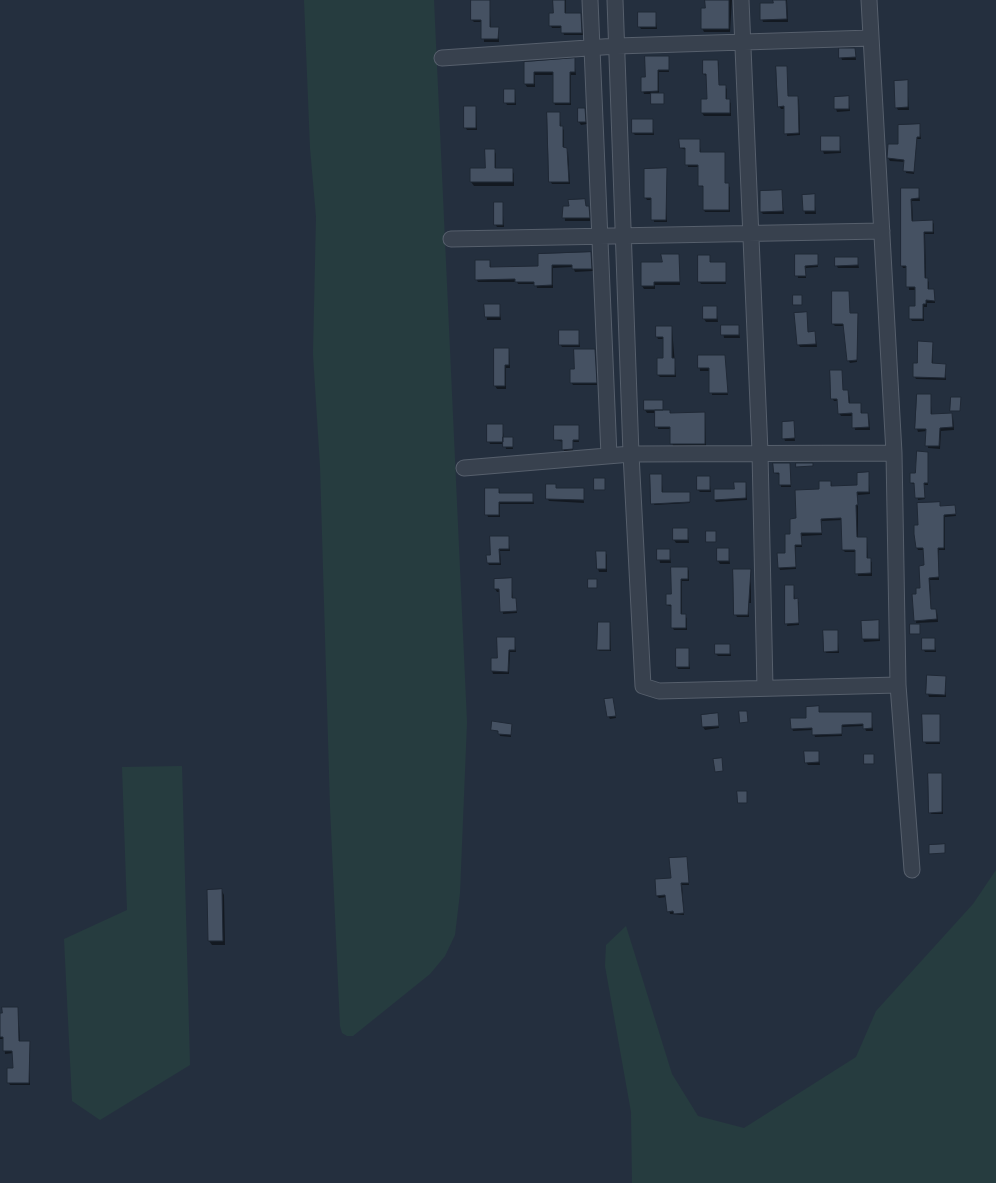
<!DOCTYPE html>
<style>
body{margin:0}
canvas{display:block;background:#242f3e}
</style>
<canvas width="996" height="1183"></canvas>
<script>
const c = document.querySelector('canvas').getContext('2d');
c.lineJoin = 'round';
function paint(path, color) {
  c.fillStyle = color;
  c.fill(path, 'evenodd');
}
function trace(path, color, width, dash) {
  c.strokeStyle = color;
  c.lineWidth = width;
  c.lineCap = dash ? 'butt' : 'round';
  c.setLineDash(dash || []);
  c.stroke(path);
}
paint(new Path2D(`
 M304,0H434L467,722L460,893L455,935L445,956L430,974L353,1036H347L342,1033L340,1026L330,807L320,466L313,354L316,217L310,148Z
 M182,766L190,1065L100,1120L72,1101L64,939L127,910L122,767Z
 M996,870V1183H632L631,1112L605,966L606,945L626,926L672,1074L698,1116L744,1128L856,1057L876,1011L973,904Z`), '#263c3f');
paint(new Path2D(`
 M477,0H489L491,29H498L499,42H484L483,22H474L472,20Z
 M555,0H566V14H580L583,35H564L562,28H552L551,26L555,14Z
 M706,0H732L730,32H704L702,28Z
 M774,0H787L788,22H763L762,19L774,4Z
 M655,14L657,29H641L639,26Z
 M855,49L856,60H842L841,57Z
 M668,58L669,72H659V94L664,95V104H652V94H644L643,91L646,78Z
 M574,60L576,75H571V105H555L554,102V75H535V87H527L525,84V63Z
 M704,61H718L719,64V87H725L727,89V100L731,103V116H704L702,113V100H708L707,77L704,74Z
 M786,67L788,97H797L799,100L800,135L787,136L785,109H781L779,106Z
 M907,82L909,110H898L896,107Z
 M515,91L516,105H507L506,103Z
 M848,98L850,111L837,112L836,109Z
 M476,107L477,130H467L465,127Z
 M584,109L587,124L581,125L579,122Z
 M559,113L561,127L564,130V149L568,152L570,184H552L550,181Z
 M652,120L654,135H635L633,133Z
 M919,125L921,139H917L914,174L906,173L905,162L890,161L888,158Z
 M839,137L841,153L824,154L823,151Z
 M699,140L701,153H724L725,155V184L730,187V212H705L704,210V188L700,185V167H688L686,150L681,148Z
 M494,150L496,154V170H512L514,174V186H474L471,182V170H486Z
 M666,170L667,222H654L652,200H647L645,197Z
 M918,189L920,201H912L913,222L932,221L934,224V234H925L926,279L929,282V291H934L935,293V303H927V307H924V321H912L910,318L916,308V290H909L908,268H903L902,266V190Z
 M781,191L784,214H763L761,212Z
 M803,196H814L816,214H805Z
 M585,201L586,207L590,210V221H565L564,207Z
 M502,203L504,227H497L495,224Z
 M590,254L593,271L575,272L573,267L553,268V288H537L536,284H518L517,282H478L476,279L490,261L491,268L539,267Z
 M679,255L680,285H655V289H644L642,286L663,263Z
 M796,255H817L818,267L806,268V278H798Z
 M709,257L711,263H725L726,284H701L699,281Z
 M857,258L859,268H838L836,265Z
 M848,292L850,314H857L858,316L857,362L850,363L848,360L845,326H835L833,324Z
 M486,305H499L501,320H487Z
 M716,308L718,322H706L704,319Z
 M806,314L808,333H815L817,347H800L798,344Z
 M722,326H738L740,338H724Z
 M672,328L676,377H660L658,375L664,359V339H658L657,337Z
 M578,331L580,347H562L560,344Z
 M933,343V364L945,365L946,380L916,379L914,376L918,364Z
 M509,349L510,368H506V389H497L495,386Z
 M594,350L597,385H573L571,382L575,370Z
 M699,357H724L728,395H712L710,371H700Z
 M841,371L843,391H848L849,394L850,405L860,404L862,414H868L869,417L870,430H855L853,416H841L839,413V401H834L832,398Z
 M918,395H930L932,416L951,414L953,417L954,430L941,431L940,449L928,448L927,431L918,432L917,429Z
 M662,401L663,411H670L671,414H705L706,447H673L671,429H658L656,413H647L645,410Z
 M793,423L795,441H785L784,438Z
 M502,425L504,438H512L513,449H506L505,444H490L489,441Z
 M578,427L579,442H573V451L564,452L563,442L556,440Z
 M928,453V485H924L925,499L918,500L916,485L911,483Z
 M775,464H789L791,487H781L780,475L775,473Z
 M868,474L870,494L858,495V538H866L867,540L868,560L872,562V576H858L856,552H845L843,550V520L822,521V535L802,536V547H796V569L780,570L779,567L786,554L797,520L820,490L831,482L832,487L858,486Z
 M661,475L663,493H689L690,503L654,505Z
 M709,478L711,492H700L698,490Z
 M746,483L747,500L716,502L715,500Z
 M555,485L557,490L583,489L584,503L549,501L547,498Z
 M499,489L500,494H532L534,504H500V517H488L487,514Z
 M939,503L941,507L954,506L956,516L945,517V550H939V580H930L931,610H936L937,612L938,622L916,623L917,595L921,590L925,567V550H918L917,548L920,526Z
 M687,529L689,543H676L674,540Z
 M508,537L510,551H500L501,565H489L488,563L492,556Z
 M658,550H669L671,563H660Z
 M728,550L730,564H720L718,561Z
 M598,552H605L607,555V572H599L598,569Z
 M672,569H688L689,571V581H682V615L687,618V630H674L672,627V607L667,605L672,595Z
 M751,571V603H749V617H737L736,615Z
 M495,580H511L513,599L517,602V613L503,614L500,592H497L495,589Z
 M793,586L795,600L799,602V625L787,626Z
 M878,622L880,641L864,642L863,639Z
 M610,623L611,651H599L598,649Z
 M837,631L839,653H826L825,651Z
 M514,638L516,652H510L509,674H493L492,671Z
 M934,639L936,652H925L924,650Z
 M729,646L731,656H718L716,654Z
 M688,649L690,669H678L677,667Z
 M945,677L946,697H929L928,694Z
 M612,699L616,718L610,719L608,716Z
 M818,707L820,713H871L873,731H866L864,726L842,727V736L815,737L813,730L793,731L792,728L808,719Z
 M717,715L719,728L705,730L703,727Z
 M939,715L940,744H926L925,742Z
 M511,725V737L500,736L499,732L492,729Z
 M818,752L820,765H808L806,762Z
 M942,774L943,814H931L930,812Z
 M687,860L689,885H682L684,915L670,914L667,897L659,898L657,896L656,880L672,879Z
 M222,891L224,895L225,945H212L209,941Z
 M18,1008L20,1042H29L30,1045V1085H10L9,1083L14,1069V1053L5,1054L4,1039H0V1015Z`), '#0007');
const building = new Path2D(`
 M471,0H490V27H499L498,39H481V20H471Z
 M553,0H565V13H581L582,33H561V26H549V13H553Z
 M705,0H729V29H701V8H705Z
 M773,0H786L787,19L760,20V3H773Z
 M638,12H656V27H638Z
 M839,48H855L856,57L839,58Z
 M645,56H669V70H658V91L641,92V77H645Z
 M575,58V72H570V103H553V72H534V84H524V62Z
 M703,60H718L719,85H726V99H730V113H701V99H707L706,74H703Z
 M776,66H787L788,96H798L799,133L784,134V106L778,107Z
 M908,80V107L895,108L894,81Z
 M504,89H515V103H504Z
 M651,93H664V104H651Z
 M849,96V109H834V97Z
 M464,106H476V128H464Z
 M578,108H585L586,122H578Z
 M547,112H560V126H563V147L567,148L569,182H549Z
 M632,119H653V133H632Z
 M920,124V137H917L914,172L903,171L904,160L887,158L888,144H898V125Z
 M821,136H840V151H821Z
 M679,139H700V152H725V183H729V210H703V186H698V165H685V148H680Z
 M485,149H495V168H513V182H470V168H485Z
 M667,168L666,220H651V198H644V169Z
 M901,188H919V198L911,199L912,221L933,220V232H924L925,278H928V289H934L935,301L926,300V304H923V319H909V306H915V287H906V266H901Z
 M782,190L783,211L760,212V191Z
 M815,194V211H803L802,195Z
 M585,199L586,206H589L590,218H562L563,206H569L568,200Z
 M494,202H503V225H494Z
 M591,252L592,269H572V265H552V285L534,286V282H515V279L475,280V260H490V267L538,266V254Z
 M661,254H679L680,282H654V286H641V262H662Z
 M795,254H818V265L805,266L806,276H795Z
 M698,255H710V262H726V282H698Z
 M835,257H858V265L835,266Z
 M832,291H849L850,313H858L857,360L847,361L843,324H832Z
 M793,295H802V305H793Z
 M484,304H500V317H485Z
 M703,306H717V319H703Z
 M807,312L808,332L815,331L816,344L797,345L794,313Z
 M721,325H739V335H721Z
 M656,326H672V358H675V375H657V358H663V337H656Z
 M559,330H579V345H559Z
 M918,341L933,342L932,363L946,364L945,378L913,377V363H917Z
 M494,348H509V365H505V386H494Z
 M574,349H595L597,383H570V369H574Z
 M698,355H725L728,393H709V368H698Z
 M830,370H842L843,390H848L849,403H861V413H868L869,427L852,428V413L838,414L837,399H831Z
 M917,394H931V414L952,413L953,427L940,428L939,446H925L926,429H915Z
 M951,397H961L960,411H950Z
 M644,400H663V410H644Z
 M655,410H670V413L705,412V444H670V427H655Z
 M794,421L795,438L782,439V422Z
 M487,424H503V442H487Z
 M554,425H579V440H573V449L562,450V440H554Z
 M503,437H513V447H503Z
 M917,451L928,452V483H924L925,498H915L914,483H910V473H915Z
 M773,463H790L791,485H779V473H774Z
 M796,463H813V466L796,467Z
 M869,472V492H857L858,505H856L857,537H867V558H871V573L855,574V550H842L841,518L821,519L822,533H801L802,545H795L796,567L778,568L777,553H785V534H790V519L796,518L795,490L819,489V481H831V486L857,485V473Z
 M650,474H662V492H690V502L651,504Z
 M697,476H710V490H697Z
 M594,478H605V490H594Z
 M734,482H746V498L714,500V489H734Z
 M546,484H556V488H584V500L546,499Z
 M485,488H499V493H533V502H499V515H485Z
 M940,502V506L955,505L956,514L944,515V548H938L939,577L929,578L931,609H936L937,619L914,621L912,594H916V588H920L919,566L924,565L923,548H916L914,534V525H918L917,503Z
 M673,528H688V540H673Z
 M706,531H716V542H706Z
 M490,536H509V549H499L500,563H487L486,555H490Z
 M717,548H729V561H717Z
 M657,549H670V560H657Z
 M596,551H606V569H597Z
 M671,567H688V579H681V614H686V628H671V605H666V594H671Z
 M733,569H751L748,615H734Z
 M512,578V598H516L517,611L500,612L499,589H494V579Z
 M588,579H597V588H588Z
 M785,585H794V599L798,598L799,623L785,624Z
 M879,620V639H862L861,621Z
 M598,622H610V650H597Z
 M910,624H920V634H910Z
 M823,630H838V651L824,652Z
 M497,637H515V650H509L508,672L491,671V658H497Z
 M922,638H935V650H922Z
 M715,644H730V654H715Z
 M676,648H689V667H676Z
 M927,675L946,676L945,695L926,694Z
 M613,698L616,716L607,717L604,699Z
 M819,706V712H872V728L863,729V724L842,725V734L812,735V728L791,729L790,718H806V707Z
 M739,711H747L748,722L740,723Z
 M718,713L719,726L702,727L701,715Z
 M922,714H940V742H923Z
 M492,721L512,724L511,735L498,734V731L491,730Z
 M804,751H819V762L805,763Z
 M864,754H874V764H864Z
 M722,758L723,771L715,772L713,759Z
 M928,773H942V812L929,813Z
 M737,791H747V803H738Z
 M945,844V853L929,854V845Z
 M687,857L689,883H681L684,913L674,914L673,911L667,912L665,895L656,896L655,879L671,878L669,858Z
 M222,889L223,941H208L207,890Z
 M2,1007H18L19,1041H30L29,1083H7V1068H13L12,1051H3V1037H0V1013H2Z`);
paint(building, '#455162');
trace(building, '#1f2835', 1);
const minor = new Path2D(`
 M590,0L609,456
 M615,0L631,454L643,686L659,691L898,685
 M741,0L760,452L765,688
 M869,0L894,453L898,685L912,870
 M442,58L617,46L871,38
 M451,239L882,231
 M464,468L631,454L894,453`);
trace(minor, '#565f6c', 17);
trace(minor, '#38414e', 15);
</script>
